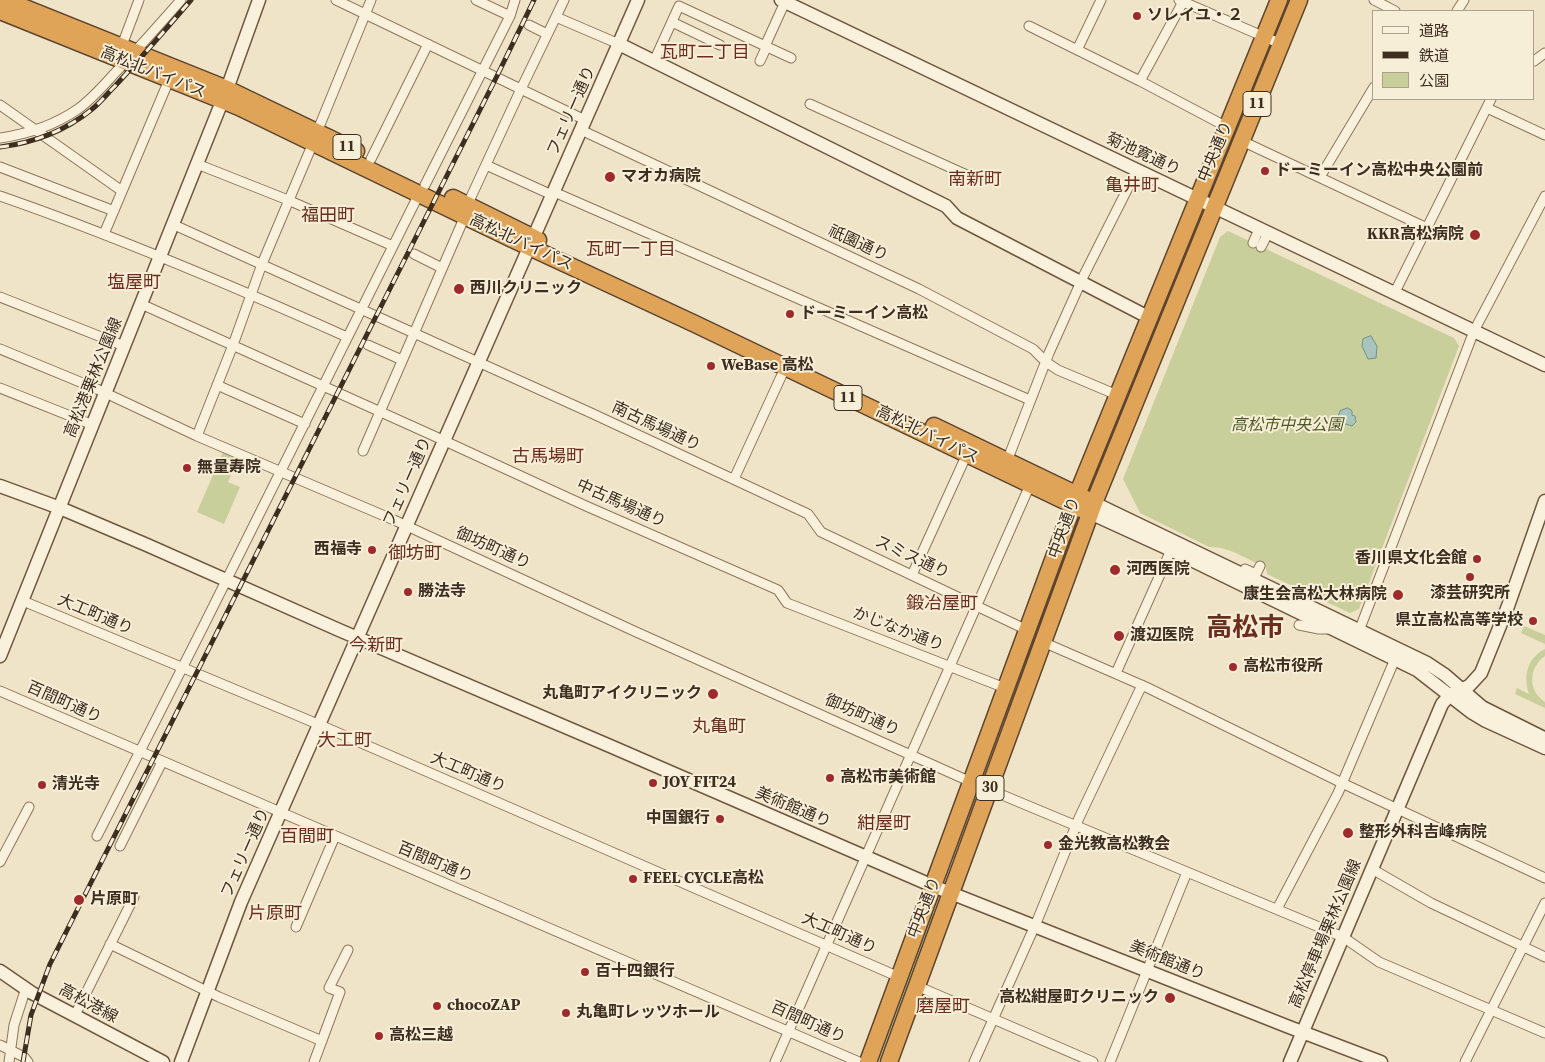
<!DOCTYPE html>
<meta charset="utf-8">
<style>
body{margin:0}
#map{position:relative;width:1545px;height:1062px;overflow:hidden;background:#f0e4c8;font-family:"Source Serif 4","Noto Sans JP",serif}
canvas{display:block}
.legend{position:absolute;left:1372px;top:10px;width:162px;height:90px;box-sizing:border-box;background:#f7eed8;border:1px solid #ada18e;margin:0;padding:6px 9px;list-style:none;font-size:15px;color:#3d2e20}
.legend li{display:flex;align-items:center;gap:10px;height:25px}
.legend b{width:25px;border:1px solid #ada18e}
</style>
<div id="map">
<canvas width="1545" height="1062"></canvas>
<ul class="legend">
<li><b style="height:6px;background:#faf1dc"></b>道路</li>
<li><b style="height:6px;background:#3d2e20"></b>鉄道</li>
<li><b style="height:14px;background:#c9cf9b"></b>公園</li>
</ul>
</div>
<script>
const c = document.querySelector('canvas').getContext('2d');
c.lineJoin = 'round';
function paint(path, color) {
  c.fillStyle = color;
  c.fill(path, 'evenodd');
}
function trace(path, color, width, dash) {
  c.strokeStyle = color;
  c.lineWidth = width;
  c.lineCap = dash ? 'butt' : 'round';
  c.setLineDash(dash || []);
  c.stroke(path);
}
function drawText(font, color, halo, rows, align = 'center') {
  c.font = font + ' "Source Serif 4","Noto Sans JP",serif';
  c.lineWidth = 4;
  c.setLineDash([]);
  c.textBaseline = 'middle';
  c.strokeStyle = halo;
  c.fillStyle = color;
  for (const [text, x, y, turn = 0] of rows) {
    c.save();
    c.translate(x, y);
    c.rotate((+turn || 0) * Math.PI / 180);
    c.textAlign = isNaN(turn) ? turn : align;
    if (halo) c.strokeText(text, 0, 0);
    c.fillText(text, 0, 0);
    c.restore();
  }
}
paint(new Path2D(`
 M1266,50L1269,51V53L1233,140L1227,151L1225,150Z
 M1228,231L1454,338L1459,346L1359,609L1350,613L1267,574L1266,568C1249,560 1228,546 1209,547L1140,513L1123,479L1220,237Z
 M1190,245H1191L1138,375L1135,374L1184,251Z
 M223,452L238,459L228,482L240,487L224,524L197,512Z
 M1051,599L986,769L982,770L1036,625Z
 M1524,626L1545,635V644L1521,633Z
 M1545,649V656C1528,668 1528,691 1545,702V708L1515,694L1517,688L1529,694C1523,676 1527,658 1545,649Z
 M973,795L977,796V798L952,861L949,860Z
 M931,912L934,914L880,1061L877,1060Z`), '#c9cf9b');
const water = new Path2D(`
 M1371,336L1377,346L1376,358L1368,359L1362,346L1363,339Z
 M1348,408L1352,411V415L1355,416L1356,422L1352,426L1346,424L1340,428L1337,419L1340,411Z`);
paint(water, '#a9c4bc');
trace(water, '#6f938a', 1);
const street = new Path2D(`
 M336,0L585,120
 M476,0L510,16
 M1179,0L1281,44
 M1374,0L1395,11
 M1457,11L1464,0
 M556,17L619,44
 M672,22L720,45
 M529,25L547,34
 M1029,26L1140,81L1227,127
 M121,48L139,0
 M1077,50L1101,0
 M654,61L679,6L791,58
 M760,61L766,48L765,46L785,2
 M1534,61L1545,53
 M1140,81L1184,0
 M810,104L969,176
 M0,105L122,191
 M1487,108L1545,135
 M581,130L919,289L1033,349L1046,362L1058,370L1117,395
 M317,132L371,0
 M0,138C28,134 55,125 78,109C92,99 103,86 114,74C137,50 159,25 181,0
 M1242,141L1427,228
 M371,159L428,44
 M197,164L288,200L393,246
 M486,165L552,195
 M0,167L114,211
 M1320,177L1374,87
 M425,185L510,16L515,0
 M554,192L1030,400
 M0,196C118,237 233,286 347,337
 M172,224L589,412L808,514L821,532L1027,630
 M104,234L169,80
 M1253,243L1259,229
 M1261,247L1268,233
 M414,254L442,268
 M1394,294L1491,99
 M0,297L124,346
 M141,304L434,436L586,506L778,590L787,603L1005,688
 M368,345L402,360
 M0,349L97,389L197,436L394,520L634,631L971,782L1343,937L1379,962L1545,1033
 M217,385L305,424
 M0,388L93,425
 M197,436L233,345L262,264L313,143
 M363,451L465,216L471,197L521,89L564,0
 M1007,461L1049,353L1084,275L1137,170
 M734,479L785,368
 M1245,569L1256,574L1260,566
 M912,575L967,454
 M23,601L320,725L899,977
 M1299,625L1319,629H1330
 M1359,631L1474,331L1545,196
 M1043,642L1146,687L1342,783L1545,878
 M1116,673L1171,550
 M0,691L859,1062
 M97,836L204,625L419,194
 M120,846L162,762
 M0,862L29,807
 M1372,869L1431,903L1545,957
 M1277,909L1338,793L1395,659
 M296,927L335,836
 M110,944L219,997L322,1041
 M917,986L1093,1062
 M75,1015L134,897
 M0,1045L24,1057L28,1062
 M9,1062L14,1025L26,988
 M314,1062L340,992L329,988L348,950
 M775,1062L1030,485
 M974,1062L1037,921L1079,818L1142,685
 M1110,1062L1187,872
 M1465,1062L1545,903`);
const secondary = new Path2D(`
 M781,0L1545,365
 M619,44L946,206L957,218L1148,317
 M0,486L60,508L147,545L339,630L610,746L933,886L1289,1027L1381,1062
 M1094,503L1427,663L1445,675L1482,707L1542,737
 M1090,513L1171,550L1417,670L1471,712L1486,721L1545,748
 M0,656L227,89L259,0
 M0,971L32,993L163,1062
 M181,1062L241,902L638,0
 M1290,1062L1442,704L1450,695L1469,686L1481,673L1508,606L1545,501`);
const highway = new Path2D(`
 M5,0L227,89L356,151
 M0,11L239,107L510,238L693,323L1090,513
 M453,198L538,240
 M934,426L1090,501
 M868,1062L1077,495L1279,0
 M889,1062L1094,503L1299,0`);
trace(street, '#8d765c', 11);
trace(secondary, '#6f573f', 15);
trace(highway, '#5b4430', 19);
trace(street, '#faf1dc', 9);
trace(secondary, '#faf1dc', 12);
trace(highway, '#e0a458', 16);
const rail = new Path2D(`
 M0,147C32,143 65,131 91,110C100,103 107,94 115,86C141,58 166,29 191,0
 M23,1062L31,1015L50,964L496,78L534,0`);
trace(rail, '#3d2e20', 5);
trace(rail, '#f7eed8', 3, [9]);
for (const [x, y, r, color] of [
 [1137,16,5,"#9e2a2b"],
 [1265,171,5,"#9e2a2b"],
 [610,177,6,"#9e2a2b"],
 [1475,235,6,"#9e2a2b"],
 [459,289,6,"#9e2a2b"],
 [790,314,5,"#9e2a2b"],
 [711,366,5,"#9e2a2b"],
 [187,468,5,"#9e2a2b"],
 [372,550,5,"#9e2a2b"],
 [1477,559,5,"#9e2a2b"],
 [1115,570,6,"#9e2a2b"],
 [1470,577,5,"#9e2a2b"],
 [408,592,5,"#9e2a2b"],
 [1398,595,6,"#9e2a2b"],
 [1533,621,5,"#9e2a2b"],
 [1119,636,6,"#9e2a2b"],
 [1233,667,5,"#9e2a2b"],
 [713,694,6,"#9e2a2b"],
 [830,778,5,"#9e2a2b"],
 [653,783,5,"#9e2a2b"],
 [42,785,5,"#9e2a2b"],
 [720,819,5,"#9e2a2b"],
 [1348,833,6,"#9e2a2b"],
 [1048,845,5,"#9e2a2b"],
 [633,879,5,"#9e2a2b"],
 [79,900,6,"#9e2a2b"],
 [585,972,5,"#9e2a2b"],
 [1170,998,6,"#9e2a2b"],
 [437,1006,5,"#9e2a2b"],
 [566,1013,5,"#9e2a2b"],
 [379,1036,5,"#9e2a2b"]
]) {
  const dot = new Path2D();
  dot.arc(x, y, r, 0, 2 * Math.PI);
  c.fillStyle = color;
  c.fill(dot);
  trace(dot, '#f7eed8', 2);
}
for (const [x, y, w] of [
 [1257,104,28],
 [347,147,28],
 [848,398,28],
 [990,788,28]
]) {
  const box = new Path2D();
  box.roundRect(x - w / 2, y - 12.5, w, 25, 4);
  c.fillStyle = '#f7eed8';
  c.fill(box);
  trace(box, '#3d2e20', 1);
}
drawText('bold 15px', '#3d2e20', null, [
 ["11",1257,104],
 ["11",347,147],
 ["11",848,398],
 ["30",990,788]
]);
drawText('bold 16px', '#3d2e20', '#f7eed8', [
 ["ソレイユ・２",1147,16],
 ["ドーミーイン高松中央公園前",1275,171],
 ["マオカ病院",621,177],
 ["KKR高松病院",1464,235,"right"],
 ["西川クリニック",470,289],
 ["ドーミーイン高松",800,314],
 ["WeBase 高松",721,366],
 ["無量寿院",197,468],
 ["西福寺",362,550,"right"],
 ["香川県文化会館",1467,559,"right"],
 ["河西医院",1126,570],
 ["勝法寺",418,592],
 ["漆芸研究所",1470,594,"center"],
 ["康生会高松大林病院",1387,595,"right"],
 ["県立高松高等学校",1523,621,"right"],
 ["渡辺医院",1130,636],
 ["高松市役所",1243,667],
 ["丸亀町アイクリニック",702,694,"right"],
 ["高松市美術館",840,778],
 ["JOY FIT24",663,783],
 ["清光寺",52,785],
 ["中国銀行",710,819,"right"],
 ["整形外科吉峰病院",1359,833],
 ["金光教高松教会",1058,845],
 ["FEEL CYCLE高松",643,879],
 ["片原町",90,900],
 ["百十四銀行",595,972],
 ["高松紺屋町クリニック",1159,998,"right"],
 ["chocoZAP",447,1006],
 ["丸亀町レッツホール",576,1013],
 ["高松三越",389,1036]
], 'left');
drawText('16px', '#3d2e20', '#f7eed8', [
 ["高松北バイパス",153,73,22],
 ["フェリー通り",572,111,-66],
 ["中央通り",1216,152,-67],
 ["菊池寛通り",1143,155,25],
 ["高松北バイパス",521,243,25],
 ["祇園通り",858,244,25],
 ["高松港栗林公園線",94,378,-68],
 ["南古馬場通り",656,427,25],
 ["高松北バイパス",927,435,26],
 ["フェリー通り",408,482,-66],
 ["中古馬場通り",621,504,24],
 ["中央通り",1065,528,-70],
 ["御坊町通り",493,549,24],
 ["スミス通り",912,558,25],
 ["大工町通り",95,615,23],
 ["かじなか通り",898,630,21],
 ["百間町通り",64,703,24],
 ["御坊町通り",862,716,24],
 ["大工町通り",468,773,23],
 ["美術館通り",793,808,23],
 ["フェリー通り",246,853,-66],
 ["百間町通り",435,863,23],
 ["中央通り",925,908,-69],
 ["大工町通り",839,934,24],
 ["高松停車場栗林公園線",1326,934,-67],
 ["美術館通り",1167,961,22],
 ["高松港線",88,1004,28],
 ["百間町通り",808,1023,24]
]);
drawText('italic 16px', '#4d5a26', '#f7eed8', [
 ["高松市中央公園",1287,426]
]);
drawText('18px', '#6b2e1e', '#f7eed8', [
 ["瓦町二丁目",705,53],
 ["南新町",975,180],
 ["亀井町",1132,186],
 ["福田町",328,216],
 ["瓦町一丁目",631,250],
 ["塩屋町",134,283],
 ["古馬場町",548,457],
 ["御坊町",415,554],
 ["鍛冶屋町",942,604],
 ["今新町",376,646],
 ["丸亀町",719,727],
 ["大工町",345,741],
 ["紺屋町",884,824],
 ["百間町",307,837],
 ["片原町",275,914],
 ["磨屋町",943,1007]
]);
drawText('bold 26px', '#6b2e1e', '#f7eed8', [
 ["高松市",1245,629]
]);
</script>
